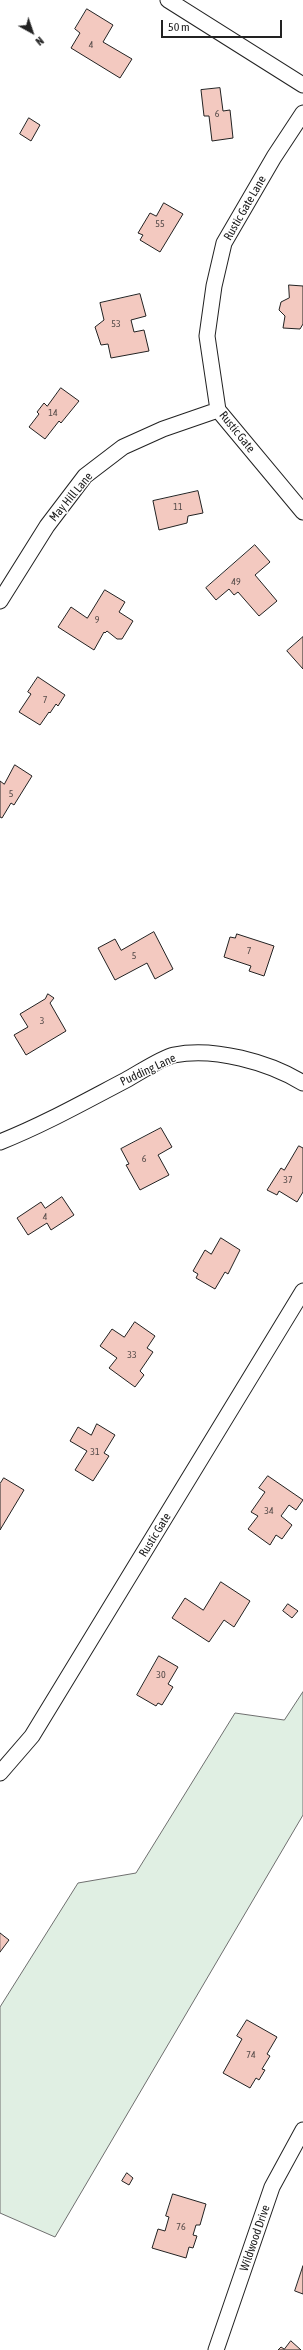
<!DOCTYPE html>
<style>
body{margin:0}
#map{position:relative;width:303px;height:2350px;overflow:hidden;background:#fff;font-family:"Asap Condensed",sans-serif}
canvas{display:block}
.north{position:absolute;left:12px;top:12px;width:40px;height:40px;-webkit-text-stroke:3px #fff;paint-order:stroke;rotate:140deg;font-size:11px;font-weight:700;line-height:16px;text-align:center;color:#222}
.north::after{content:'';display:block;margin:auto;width:14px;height:18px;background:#222;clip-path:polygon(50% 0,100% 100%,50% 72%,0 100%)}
.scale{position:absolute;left:161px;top:20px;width:121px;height:18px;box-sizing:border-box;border:2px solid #222;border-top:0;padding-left:5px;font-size:12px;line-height:14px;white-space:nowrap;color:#222;-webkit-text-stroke:3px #fff;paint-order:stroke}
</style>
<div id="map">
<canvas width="303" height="2350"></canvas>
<div class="north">N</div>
<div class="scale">50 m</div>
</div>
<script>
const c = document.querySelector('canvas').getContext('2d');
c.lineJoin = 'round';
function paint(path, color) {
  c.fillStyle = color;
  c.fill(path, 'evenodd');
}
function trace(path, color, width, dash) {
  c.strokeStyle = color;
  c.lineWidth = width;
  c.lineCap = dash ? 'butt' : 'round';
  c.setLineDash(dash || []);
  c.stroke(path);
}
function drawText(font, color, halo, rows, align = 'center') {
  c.font = font + ' "Asap Condensed",sans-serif';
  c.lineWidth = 3;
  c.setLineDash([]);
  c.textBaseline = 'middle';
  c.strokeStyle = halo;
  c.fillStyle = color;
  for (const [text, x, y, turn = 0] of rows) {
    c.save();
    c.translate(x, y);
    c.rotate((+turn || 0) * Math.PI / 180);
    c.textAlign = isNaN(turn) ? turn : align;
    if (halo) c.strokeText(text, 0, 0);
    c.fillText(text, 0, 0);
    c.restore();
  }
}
const green = new Path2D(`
 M303,1692V1815L55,2237L0,2213V2007L78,1883L136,1873L235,1713L284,1720Z`);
paint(green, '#e0efe3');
trace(green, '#6f6f6f', 1);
const building = new Path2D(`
 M87,9L113,25L103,42L132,59L120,78L71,48L80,33L75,29Z
 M220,88L223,111L230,110L233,138L212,141L209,116H204L201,90Z
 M29,118L40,125L31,141L20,134Z
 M164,203L183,214L160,252L140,240L143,235L138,233L150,213L156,216Z
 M289,285L303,286V324L300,329L283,328L285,316L279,310L281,302L289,298Z
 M140,294L146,316L131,320L134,332L144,330L149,351L111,358L108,344L101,345L95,327L104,320L100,303Z
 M61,388L79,401L61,423L59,421L45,439L29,427L39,414L37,412L44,403L47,406Z
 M198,491L203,513L188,516L187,523L159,530L153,501Z
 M255,545L270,562L255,575L277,601L259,616L238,592L234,595L229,589L216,600L206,588Z
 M105,590L125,602L119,612L133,621L122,639H117L107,631L105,633L104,632L94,650L58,627L71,607L87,618Z
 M303,637V669L287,651Z
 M38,677L65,695L58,706L56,704L50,713L49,712L40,725L19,712L31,694L28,692Z
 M15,765L32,776L14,805L11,803L2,818L0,817V781L4,784Z
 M154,932L173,969L155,979L147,963L115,980L98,948L115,939L121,950Z
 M237,934L274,946L264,976L249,971L251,966L224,957L230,937L235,938Z
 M48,994L54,998L50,1003L66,1031L26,1055L14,1035L28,1027L20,1014L45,999Z
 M161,1128L172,1147L158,1155L169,1175L140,1190L126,1165L129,1164L121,1149Z
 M299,1146L303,1148V1192L297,1202L279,1191L277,1195L267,1190L281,1168L284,1170Z
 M62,1197L74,1215L51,1230L47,1223L28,1235L17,1218L41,1202L45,1208Z
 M221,1238L240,1250L228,1274L225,1272L215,1289L196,1278L198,1274L193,1271L205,1250L211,1254Z
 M135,1322L155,1336L147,1348L153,1352L140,1371L144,1375L135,1387L109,1368L117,1358L100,1346L112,1329L124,1337Z
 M97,1424L115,1435L104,1453L109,1456L93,1481L75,1470L87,1451L70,1441L78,1427L91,1435Z
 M268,1476L303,1500L296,1510L289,1505L281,1516L292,1525L282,1539L276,1535L270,1545L248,1529L258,1516L251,1512L265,1492L259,1488Z
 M4,1478L24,1490L0,1530V1484Z
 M221,1582L250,1601L234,1627L224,1620L209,1642L172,1618L185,1598L203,1610Z
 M288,1604L298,1611L292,1618L283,1611Z
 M159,1656L178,1667L168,1684L173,1687L162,1705L158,1703L156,1706L137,1695Z
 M0,1933L9,1940L0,1952Z
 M247,2020L277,2037L267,2054L270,2056L262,2069L265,2070L259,2080L256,2078L250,2088L223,2073L242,2039L237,2036Z
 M127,2173L133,2178L129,2185L122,2181Z
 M173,2194L206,2204L200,2225H196L193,2235L197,2236L193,2248L189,2247L186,2258L152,2248L158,2229L165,2231L169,2217L166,2216Z
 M303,2266V2294L295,2291Z
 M291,2341L301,2350H278L281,2347L284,2349Z`);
paint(building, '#f3c9c0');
trace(building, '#222', 1);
const street = new Path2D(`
 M168,0L303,85
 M303,113L274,157L224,243L214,286L207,336L218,410L303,512
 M0,601L47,526L85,476L123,447L163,429L218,410
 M0,1142C43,1125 84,1102 126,1080C139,1073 161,1058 174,1055C214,1047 269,1062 303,1083
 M0,1773L32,1736L303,1291
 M216,2350L272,2187L303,2130`);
trace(street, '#222', 17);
trace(street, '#fff', 15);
drawText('10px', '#564c4a', null, [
 ["4",91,45],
 ["6",217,114],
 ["55",160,224],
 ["53",116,324],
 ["14",53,413],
 ["11",178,507],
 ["49",236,582],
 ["9",97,620],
 ["7",45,700],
 ["5",11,794],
 ["7",249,951],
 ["5",134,956],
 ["3",42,1021],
 ["6",144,1159],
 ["37",288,1180],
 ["4",45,1217],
 ["33",132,1355],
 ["31",95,1452],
 ["34",269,1511],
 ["30",161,1675],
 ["74",251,2055],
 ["76",181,2227]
]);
drawText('12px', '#222', '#fff', [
 ["Rustic Gate Lane",245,208,-60],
 ["Rustic Gate",237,432,51],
 ["May Hill Lane",71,497,-50],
 ["Pudding Lane",148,1070,-25],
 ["Rustic Gate",155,1535,-58],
 ["Wildwood Drive",255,2238,-71]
]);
</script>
